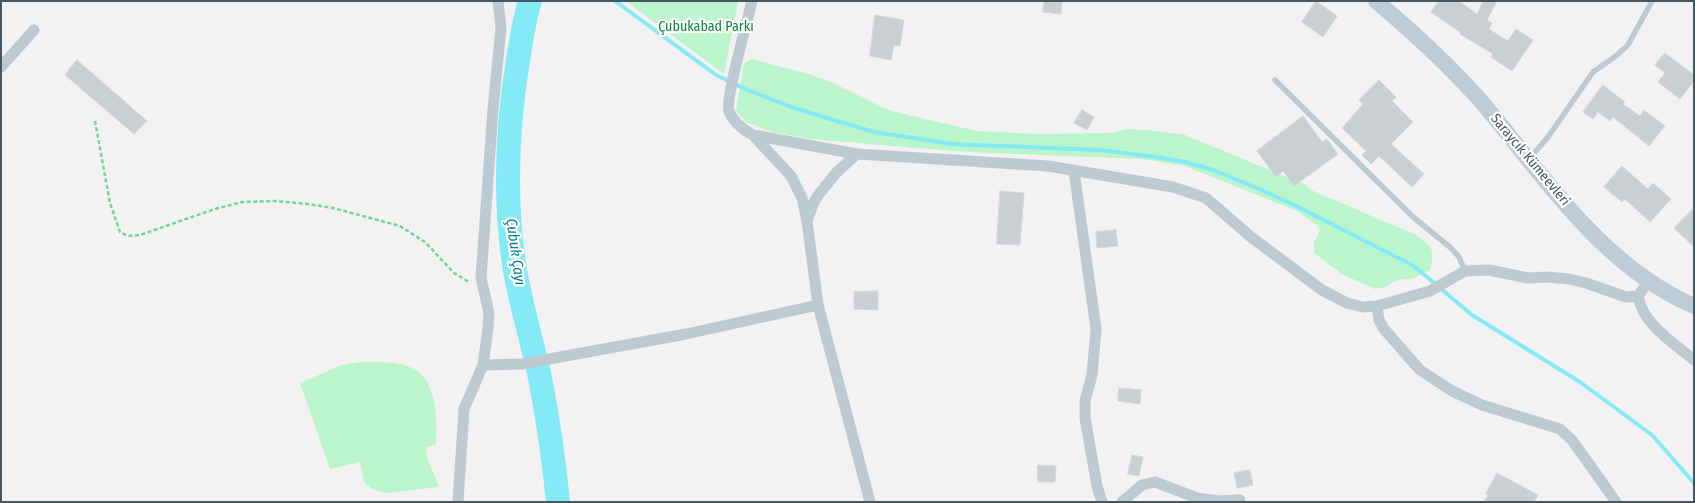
<!DOCTYPE html>
<meta charset="utf-8">
<style>
body{margin:0}
#map{position:relative;width:1695px;height:503px;overflow:hidden;background:#f3f1f1;font-family:"Fira Sans Condensed",sans-serif}
canvas{display:block}
.frame{position:absolute;inset:0;border:2px solid #465761;pointer-events:none}
</style>
<div id="map">
<canvas width="1695" height="503"></canvas>
<div class="frame"></div>
</div>
<script>
const c = document.querySelector('canvas').getContext('2d');
c.lineJoin = 'round';
function paint(path, color) {
  c.fillStyle = color;
  c.fill(path, 'evenodd');
}
function trace(path, color, width, dash) {
  c.strokeStyle = color;
  c.lineWidth = width;
  c.lineCap = dash ? 'butt' : 'round';
  c.setLineDash(dash || []);
  c.stroke(path);
}
function drawText(font, color, halo, rows, align = 'center') {
  c.font = font + ' "Fira Sans Condensed",sans-serif';
  c.lineWidth = 4.5;
  c.setLineDash([]);
  c.textBaseline = 'middle';
  c.strokeStyle = halo;
  c.fillStyle = color;
  for (const [text, x, y, turn = 0] of rows) {
    c.save();
    c.translate(x, y);
    c.rotate((+turn || 0) * Math.PI / 180);
    c.textAlign = isNaN(turn) ? turn : align;
    if (halo) c.strokeText(text, 0, 0);
    c.fillText(text, 0, 0);
    c.restore();
  }
}
paint(new Path2D(`
 M626,1H738L724,74Z
 M751,59L809,74L833,83L884,108L899,113L977,131L1038,134L1111,133L1127,129L1148,130L1185,135L1304,184L1311,190L1416,235C1433,247 1435,249 1430,270L1412,279H1403L1391,283L1386,287L1375,289L1342,274L1314,253V243L1320,231L1318,226L1297,211L1185,166L1142,159L965,152L811,139L772,132L746,122L736,111L744,64Z
 M360,362C377,362 395,361 410,367C438,379 437,419 436,444L426,447L427,457L439,487L386,493L372,489L364,482L360,462L330,469L300,383L342,365Z`), '#bbf5cc');
trace(new Path2D(`
 M615,1L716,75L743,88L791,107L874,132L952,144L1100,150L1156,157L1185,162L1213,170L1257,188L1294,205L1414,266L1472,315L1580,382L1652,435L1694,483`), '#84eaf6', 4);
trace(new Path2D(`
 M530,1C524,20 521,41 518,60C507,128 504,196 514,264C520,303 532,340 540,378C548,419 554,460 558,502`), '#84eaf6', 24);
const building = new Path2D(`
 M1044,1H1062L1061,14L1043,12Z
 M1316,1L1337,16L1323,37L1302,22Z
 M1439,1H1459L1477,14L1483,1H1497L1487,20L1492,23L1489,29L1508,41L1516,29L1533,40L1512,71L1491,57L1493,54L1460,34L1461,33L1431,12Z
 M875,15L904,20L900,46L894,45L891,60L870,56Z
 M1665,53L1694,75V81L1680,99L1658,82L1665,73L1655,65Z
 M77,60L147,121L134,134L65,75Z
 M1379,80L1396,97L1392,101L1413,122L1391,144L1424,174L1412,187L1379,156L1371,164L1362,155L1366,151L1342,128L1363,104L1359,100Z
 M1603,85L1625,102L1623,104L1640,116L1644,110L1665,126L1649,146L1613,117L1610,121L1598,112L1593,119L1583,112Z
 M1082,110L1094,117L1087,130L1074,123Z
 M1303,116L1322,142L1327,139L1338,154L1294,186L1283,171L1276,177L1257,151Z
 M1622,166L1648,189L1653,183L1671,199L1650,222L1625,199L1622,202L1604,187Z
 M1000,191L1024,193L1020,245L997,244Z
 M1694,208V247L1674,228Z
 M1116,230L1118,246L1097,248L1096,232Z
 M878,291V310L854,309V292Z
 M1119,388L1141,390L1140,404L1118,401Z
 M1132,455L1143,457L1139,476L1128,474Z
 M1038,465L1056,466L1055,482H1038Z
 M1250,470L1253,485L1237,488L1234,473Z
 M1497,473L1538,495L1534,502H1484L1488,495L1486,494Z`);
paint(building, '#cacfd4');
trace(building, '#d4d8dd', 1);
trace(new Path2D(`
 M95,121L110,203L120,232L128,236L140,235L215,209L242,202L276,201L308,204L333,208L400,226L425,242L454,273L469,282`), '#6fd799', 2.5, [4, 2.5]);
trace(new Path2D(`
 M1275,80L1413,217L1451,248L1459,257L1465,271
 M1529,159L1548,137L1593,72L1616,56L1628,45L1652,1`), '#bdcad2', 5.5);
trace(new Path2D(`
 M752,1C748,19 725,99 729,111C733,122 744,130 753,135
 M1,67L34,30
 M1074,171L1096,329L1092,375L1085,401V418L1097,486L1102,502
 M807,221L802,198L791,176L753,135L857,154
 M1649,281L1638,296C1643,325 1673,342 1694,360
 M1377,306L1379,320L1384,329L1420,370L1452,391L1482,405L1560,429L1572,440L1616,502
 M483,365L522,364L686,334L818,305
 M458,502L464,409L483,365L488,328L489,313L481,278L493,109L501,28L498,1
 M870,502L818,305L807,221L814,202L819,194L837,172L857,154L1048,166L1173,187L1206,198L1251,237L1322,290L1347,303L1363,307L1377,306L1430,291L1465,271L1489,270L1528,278L1547,277L1569,279L1586,283L1626,297L1638,296
 M1122,502L1142,485L1155,482L1197,498L1219,501L1240,500`), '#bdcad2', 11);
trace(new Path2D(`
 M1376,1C1413,32 1448,64 1480,100C1544,175 1600,265 1694,306`), '#bdccd6', 16);
drawText('14px', '#0d863d', '#fff', [
 ["Çubukabad Parkı",706,27]
]);
drawText('14px', '#465761', '#fff', [
 ["Saraycık Kümeevleri",1530,160,50]
]);
drawText('italic 15px', '#048190', '#fff', [
 ["Çubuk Çayı",515,252,82]
]);
</script>
